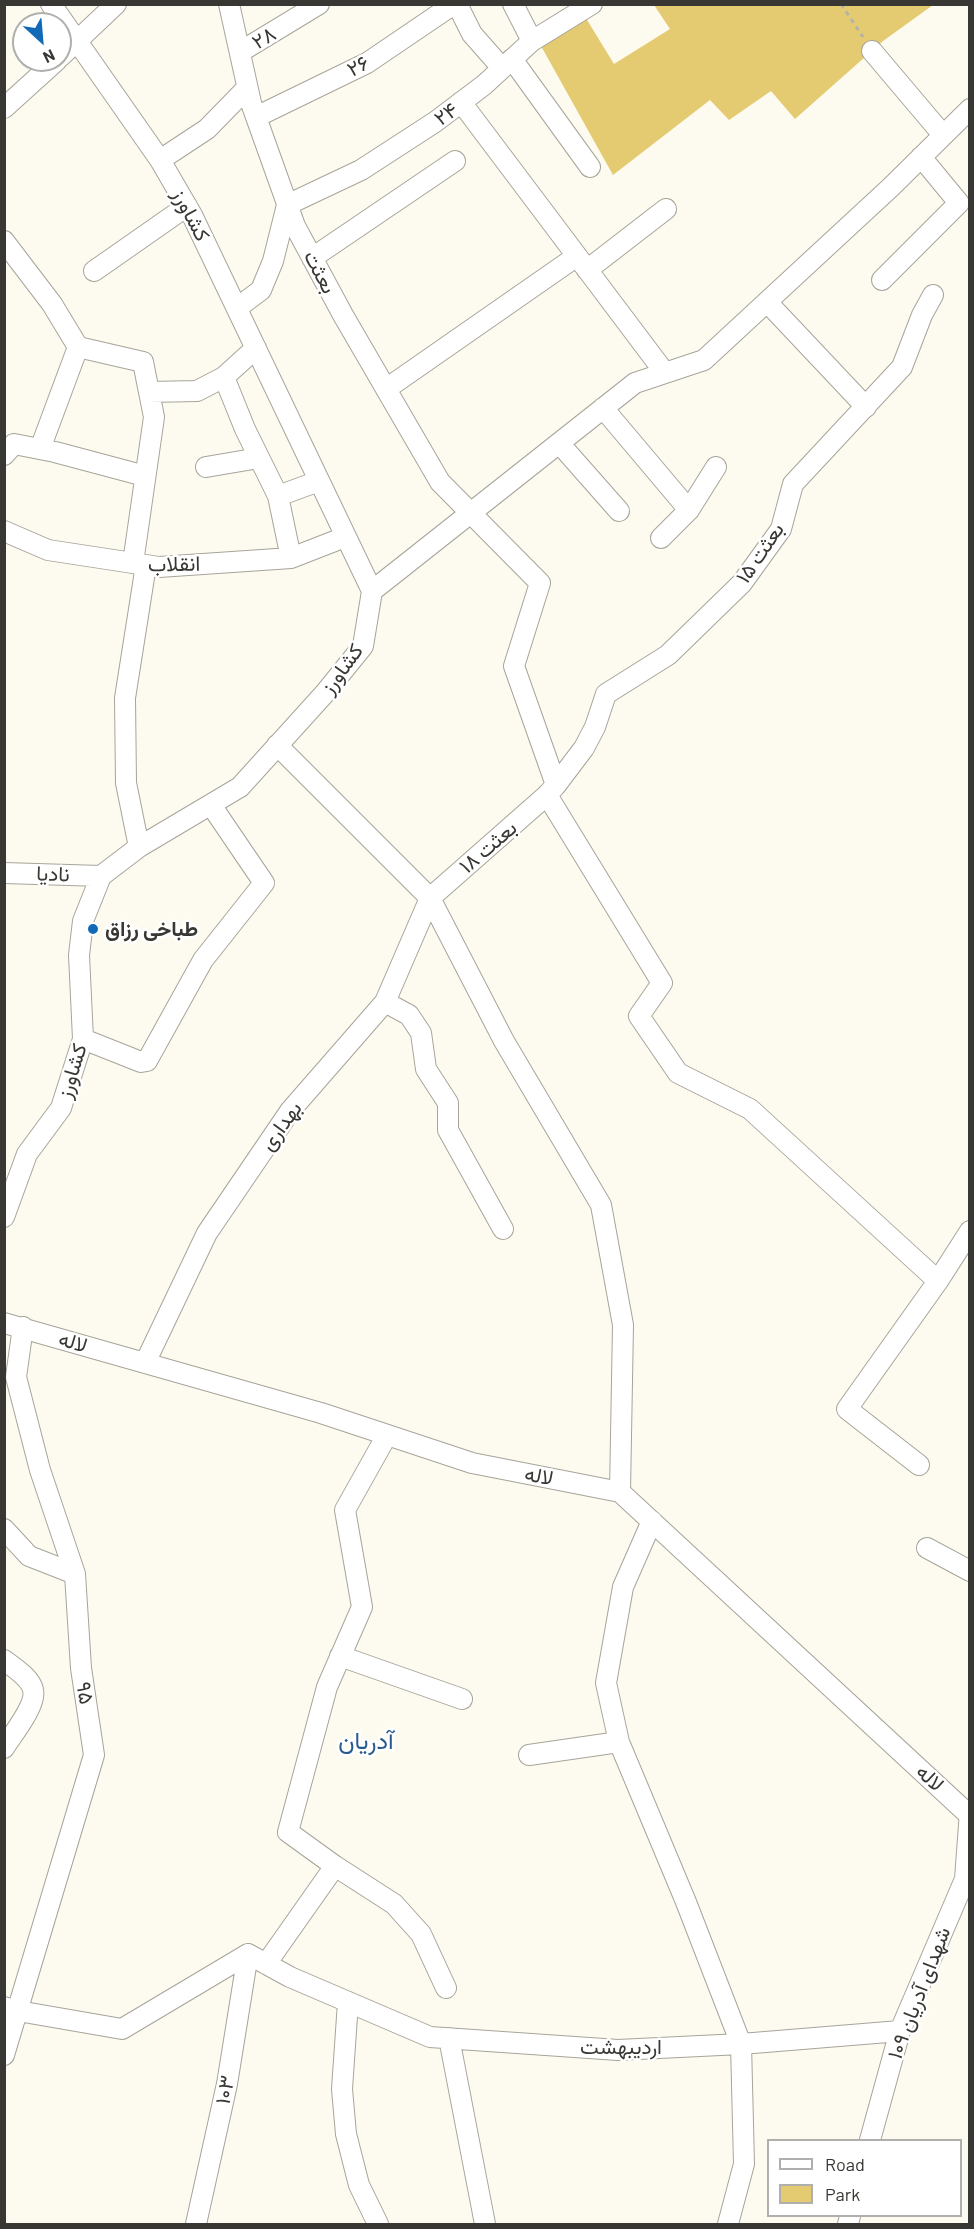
<!DOCTYPE html>
<meta charset="utf-8">
<style>
body{margin:0}
#map{position:relative;width:974px;height:2229px;overflow:hidden;background:#fdfaef;font-family:Barlow,sans-serif}
canvas{display:block}
.frame{position:absolute;inset:0;border:6px solid #383733;pointer-events:none}
.legend{position:absolute;left:767px;top:2139px;width:195px;height:78px;box-sizing:border-box;background:#fff;border:2px solid #afafad;margin:0;padding:8px 10px;list-style:none;font-size:18px;color:#383733}
.legend li{display:flex;align-items:center;gap:12px;height:30px}
.legend b{width:30px;border:2px solid #afafad}
.north{position:absolute;left:12px;top:12px;width:60px;height:60px;box-sizing:border-box;background:#fff;border:2px solid #afafad;border-radius:50%;rotate:154deg;font-size:16px;font-weight:700;line-height:24px;text-align:center;color:#383733}
.north::after{content:'';display:block;margin:auto;width:21px;height:27px;background:#1169b7;clip-path:polygon(50% 0,100% 100%,50% 72%,0 100%)}
</style>
<div id="map">
<canvas width="974" height="2229"></canvas>
<div class="frame"></div>
<ul class="legend">
<li><b style="height:8px;background:#fff"></b>Road</li>
<li><b style="height:16px;background:#e4cb71"></b>Park</li>
</ul>
<div class="north">N</div>
</div>
<script>
const c = document.querySelector('canvas').getContext('2d');
c.lineJoin = 'round';
function paint(path, color) {
  c.fillStyle = color;
  c.fill(path, 'evenodd');
}
function trace(path, color, width, dash) {
  c.strokeStyle = color;
  c.lineWidth = width;
  c.lineCap = dash ? 'butt' : 'round';
  c.setLineDash(dash || []);
  c.stroke(path);
}
function drawText(font, color, halo, rows, align = 'center') {
  c.font = font + ' Barlow,Vazirmatn,sans-serif';
  c.lineWidth = 5;
  c.setLineDash([]);
  c.textBaseline = 'middle';
  c.strokeStyle = halo;
  c.fillStyle = color;
  for (const [text, x, y, turn = 0] of rows) {
    c.save();
    c.translate(x, y);
    c.rotate((+turn || 0) * Math.PI / 180);
    c.textAlign = isNaN(turn) ? turn : align;
    if (halo) c.strokeText(text, 0, 0);
    c.fillText(text, 0, 0);
    c.restore();
  }
}
paint(new Path2D(`
 M654,5H933L883,41L795,119L771,91L729,120L710,100L613,175L541,46L584,15L614,64L670,29Z`), '#e4cb71');
const minor = new Path2D(`
 M457,4L472,34L502,68
 M513,4L532,41
 M872,51L943,135
 M240,52L319,4
 M60,57L116,4
 M512,59L590,167
 M461,102L665,373
 M4,108L57,60
 M256,117L367,63L454,4
 M160,160L207,129L247,88
 M4,241L52,304L78,347L143,362L154,417L133,563
 M312,258L455,161
 M587,270L666,209
 M94,271L187,206
 M882,280L959,203L921,157
 M767,302L866,407
 M237,308L261,290L273,261L287,205L361,170L435,122L484,85L532,41L592,4
 M224,377L245,429L278,496L291,558
 M386,389L577,256
 M149,392L197,391L224,377L256,348
 M603,408L689,510
 M559,443L619,511
 M40,449L78,347
 M4,455L14,444L55,452L145,476
 M206,467L259,458
 M278,496L319,481
 M4,531L48,550L159,567L291,558L345,537
 M661,538L689,510L716,467
 M372,591L635,383L704,360L891,187L970,109
 M277,745L430,898L504,1041L601,1205L623,1325L620,1492
 M556,785L584,748L595,727L606,694L668,655L742,583L781,529L793,484L902,367L922,315L933,295
 M547,795L662,983L639,1016L678,1073L750,1109L938,1281L970,1231
 M139,847L126,783L125,698L146,565
 M4,873L101,876
 M385,1002L409,1015L421,1033L426,1069L448,1103V1130L503,1229
 M83,1039L141,1062L147,1061L203,960L264,883L211,805
 M4,1217L27,1154L61,1108L83,1039L79,955L83,921L101,876L139,847L240,787L325,693L363,646L372,591L192,215L160,160L51,4
 M4,1323L321,1413L472,1463L620,1492L968,1814
 M145,1363L207,1233L290,1111L385,1002L430,898L547,795L556,785L514,666L540,583L440,482L343,315L295,226L251,103L229,4
 M919,1465L847,1409L938,1281
 M652,1521L623,1587L606,1683L619,1742L686,1902L741,2044L744,2164L728,2224
 M4,1529L29,1556L75,1574
 M927,1548L970,1571
 M340,1656L462,1699
 M4,1660C13,1667 31,1678 33,1690C37,1705 12,1735 4,1748
 M529,1755L619,1742
 M335,1866L288,1832L327,1687L362,1607L345,1510L387,1435
 M248,1954L290,1977L430,2037L618,2050L741,2044L900,2031
 M266,1964L335,1866L394,1904L421,1934L446,1988
 M348,2002L342,2089L346,2134L359,2185L378,2224
 M4,2007L18,2011L122,2029L248,1954
 M449,2038L485,2224
 M4,2055L94,1755L81,1668L75,1574L40,1470L16,1377L23,1327
 M870,2140L900,2031L965,1879L970,1811
 M196,2224L227,2084L248,1954
 M848,2224L850,2216`);
trace(minor, '#a7a49a', 22);
trace(new Path2D(`
 M841,4L863,37`), '#b4b2a9', 3, [4.5, 4.5]);
trace(minor, '#fff', 20);
for (const [x, y, r, color] of [
 [93,929,6,"#1169b7"]
]) {
  const dot = new Path2D();
  dot.arc(x, y, r, 0, 2 * Math.PI);
  c.fillStyle = color;
  c.fill(dot);
  trace(dot, '#fff', 2);
}
drawText('21px', '#383733', '#fff', [
 ["۲۸",264,38,-31],
 ["۲۶",358,66,-28],
 ["۲۴",446,114,-36],
 ["کشاورز",191,215,62],
 ["بعثت",320,272,62],
 ["بعثت ۱۵",760,553,-56],
 ["انقلاب",174,564,-1],
 ["کشاورز",342,669,-54],
 ["بعثت ۱۸",488,847,-41],
 ["نادیا",53,874,2],
 ["کشاورز",72,1071,-73],
 ["بهداری",281,1126,-54],
 ["لاله",73,1342,17],
 ["لاله",539,1476,11],
 ["۹۵",85,1693,81],
 ["لاله",930,1778,43],
 ["شهدای آدریان ۱۰۹",919,1993,-69],
 ["اردیبهشت",621,2047],
 ["۱۰۳",225,2090,-79]
]);
drawText('bold 21px', '#383733', '#fff', [
 ["طباخی رزاق",105,929]
], 'left');
drawText('24px', '#285a8d', '#fff', [
 ["آدریان",366,1741]
]);
</script>
